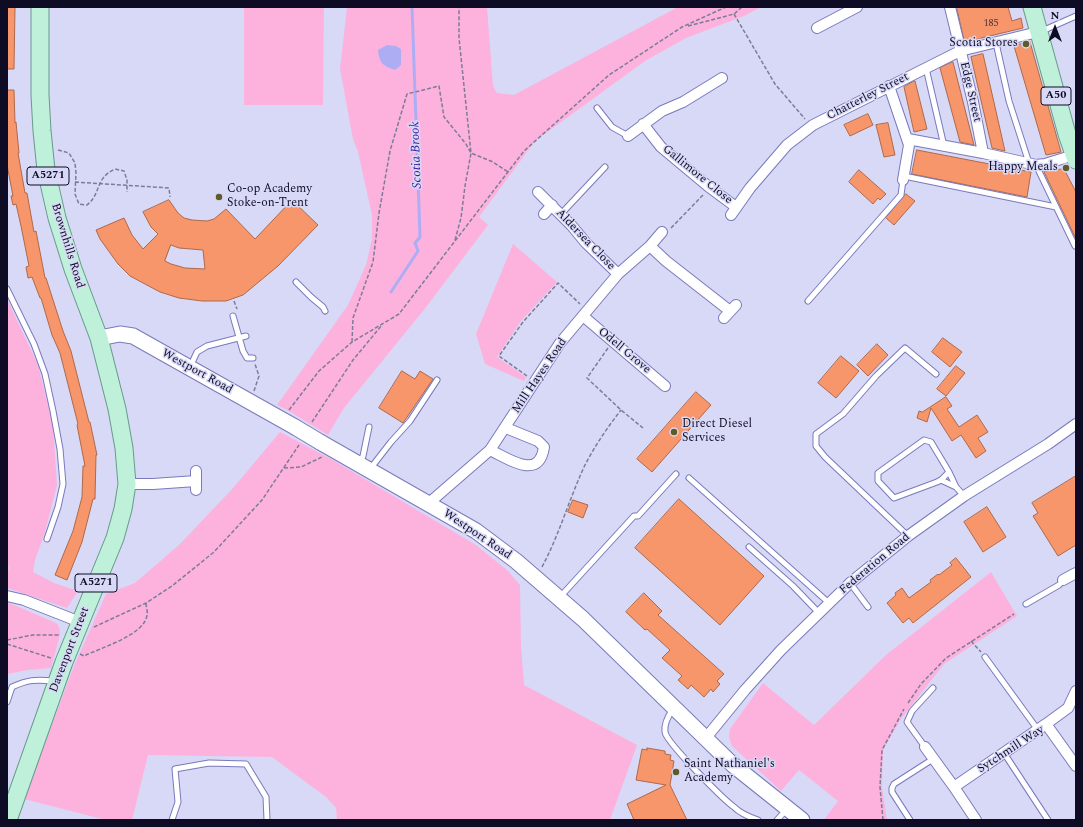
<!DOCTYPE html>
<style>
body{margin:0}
#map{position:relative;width:1083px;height:827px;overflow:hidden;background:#d8d9f7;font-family:Spectral,serif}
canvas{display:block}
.frame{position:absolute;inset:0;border:8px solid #0e0b25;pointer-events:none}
.north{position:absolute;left:1035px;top:8px;width:40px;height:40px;-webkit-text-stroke:3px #d8d9f7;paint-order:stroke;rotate:0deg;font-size:11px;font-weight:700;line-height:16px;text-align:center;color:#0e0b25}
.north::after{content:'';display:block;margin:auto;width:14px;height:18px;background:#0e0b25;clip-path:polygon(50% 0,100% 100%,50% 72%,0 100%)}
</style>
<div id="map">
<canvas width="1083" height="827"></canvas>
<div class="frame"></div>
<div class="north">N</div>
</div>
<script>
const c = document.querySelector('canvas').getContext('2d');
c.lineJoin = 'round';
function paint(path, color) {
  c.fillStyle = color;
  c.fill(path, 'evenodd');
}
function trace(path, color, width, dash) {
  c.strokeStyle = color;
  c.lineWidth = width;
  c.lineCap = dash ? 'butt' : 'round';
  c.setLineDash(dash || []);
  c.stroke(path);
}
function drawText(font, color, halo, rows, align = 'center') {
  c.font = font + ' Spectral,serif';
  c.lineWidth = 3;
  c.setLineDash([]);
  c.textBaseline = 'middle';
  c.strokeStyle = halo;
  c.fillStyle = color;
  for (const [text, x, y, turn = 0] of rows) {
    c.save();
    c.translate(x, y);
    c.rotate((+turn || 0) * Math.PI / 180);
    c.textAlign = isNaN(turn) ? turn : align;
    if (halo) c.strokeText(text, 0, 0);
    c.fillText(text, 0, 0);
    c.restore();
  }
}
paint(new Path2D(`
 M244,7H324L323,105H244Z
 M347,7H487L493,86L497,93L514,95L678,7H761L744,16L686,38L645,61L535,141L479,217L488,225L427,306L344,408L328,435L289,411L277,405L348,305L366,265L372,239V215L358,152L353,139L340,69Z
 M513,244L557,282L521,321L497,357L526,377L524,381L485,364L476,334Z
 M7,299L38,365L53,425L57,485L45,532L35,560L33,572L54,583L78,591L67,608L7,588V572L9,568L7,564Z
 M280,432L331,459L476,545L507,570L520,585L521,645L524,685L637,745L610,820H337L336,808L326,797L272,757L148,755L132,820H106L24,799L74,666L106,594L135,583L180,544L234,487Z
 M991,572L1017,616L944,664L901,719L883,750L882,787L887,820H824L838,801L799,770L781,791L732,746L729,737L730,729L763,683L814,725L886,655Z
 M7,602L56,623C60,627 60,630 60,635L51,668L28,670L7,674Z`), '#fcb2dd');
paint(new Path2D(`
 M387,45L396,46L401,49V65L395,70C383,66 379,63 378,50Z`), '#adadf3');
trace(new Path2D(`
 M391,292L418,251L415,243L420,237L412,7`), '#adadf3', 3);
const building = new Path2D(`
 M7,7H15L14,69H7Z
 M957,7H1008L1012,21L1021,18L1023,28L965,42Z
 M1030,42L1061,152L1046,155L1014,46Z
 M983,54L1005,151L992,148L971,57Z
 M953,62L974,145L960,142L940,68Z
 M915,81L927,129L914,132L904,87Z
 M7,90H14L15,123L16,122L19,153H18L25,193H27L34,232L36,231L45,278H46L63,331L71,351L89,422H90L97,455H96L95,499H93L82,542L67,580L55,575L73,531L82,497L83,466H85L77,425L78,424L60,353L52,335L41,298H40L32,277L28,278L26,267L29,266L21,226L16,204L13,205L11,196H13L7,165Z
 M868,114L873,125L850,136L844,125Z
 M888,123L895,155L884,157L876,125Z
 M917,150L1031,172L1027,197L912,174Z
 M1064,169L1076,192V239L1044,172Z
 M859,170L886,194L880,200L878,198L873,204L849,182Z
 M906,194L915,201L894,225L886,218Z
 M169,200L178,213L184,218L192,220L207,221L214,219L226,209L255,239L292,200L318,225L278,266L243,295L226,301H202L179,298L160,292L130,276L118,264L100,239L96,230L124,218L132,235L143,249L158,234L151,227L143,212ZM171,245L179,248L203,250L205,269L185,268L171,264L165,261Z
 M943,338L962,352L950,367L932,352Z
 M877,344L888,355L868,376L857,365Z
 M841,356L859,371L836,398L818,383Z
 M956,366L965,373L946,396L937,389Z
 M402,371L415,379L420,371L433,379L403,423L379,408Z
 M696,392L711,405L652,472L637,459Z
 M946,397L952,406L947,409L959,427L977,415L988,432L978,438L986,451L976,458L961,435L952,441L931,408L927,422L917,418L919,411L922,412Z
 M1076,476V545L1058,556L1033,516L1038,513L1032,503Z
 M679,499L764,576L720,625L635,548Z
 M573,500L588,505L583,518L568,512Z
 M987,507L1006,537L983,552L964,522Z
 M956,558L971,577L913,623L909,618L903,623L887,603L896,595L895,593L902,588L909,598L931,582L930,580L938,574L939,575L952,565L950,563Z
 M644,593L662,611L658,615L724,674L717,681L720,684L713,692L711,689L704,697L691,685L688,689L678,680L682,676L662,658L670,650L647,629L645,630L626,612Z
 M647,748L665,751V754L671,755L670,760L674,761L670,785L687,820H634L627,804L666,785L636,780L642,749L647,750Z`);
paint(building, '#f8966b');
trace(building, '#ae6849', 1);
const lane = new Path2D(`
 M1042,31L1076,16
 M996,43L1009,101L1029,163
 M926,68L944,146
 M597,108L612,127L628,136
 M1036,165L1075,246
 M904,176L1056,207
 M561,214L605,167
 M296,282L311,297L323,307L325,311
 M7,289L34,344L45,374L53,411L60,449L63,484L58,507L47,539
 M808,301L901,195L903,180
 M233,316L243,351L247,358H253
 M190,367L197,352L207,346L246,336
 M360,463L363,456L369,427
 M370,469L391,442L410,421L437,380
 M949,472L956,487
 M689,478L829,603
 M941,480L937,482L894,498L878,481V473L924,440L931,442L949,472L941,480L956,487L964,496
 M908,536L825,457L816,446V434L843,414L876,376L905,348L936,374
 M749,547L793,586L819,613
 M850,583L868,607
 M560,597L634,516H638L676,474
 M1026,604L1059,585L1063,580
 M985,657L1038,730
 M7,702L12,687C27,680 36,679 53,681
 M673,709C668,716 664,724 665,732C666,742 723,799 734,807C741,814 749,817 758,820
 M925,747L907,722L912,711L933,688
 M1004,753L1048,820
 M172,820L178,802L175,769L209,763L246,764L266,797L267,820
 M777,820L787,809
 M910,820L892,792V788L894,784L933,759`);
const street = new Path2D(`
 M950,7L973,102L983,153
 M817,28L857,7
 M889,86L909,145L903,180
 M643,124L661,147L709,187L736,207
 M628,136L662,111L683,102L722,78
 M908,139L983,153L1036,165L1045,164L1074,155
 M538,192L572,226L586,243L618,274
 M544,214L552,205
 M731,215L750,188L787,145L813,125L960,51L1038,32
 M650,246L666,261L730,311
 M583,316L665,386
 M724,318L736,305
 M490,450C509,459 539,481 544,447L538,441L506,428
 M127,484H153L196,481
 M196,490V471
 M429,503L490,450L560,343L618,274L650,246L662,232
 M1063,580L1076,573
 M7,596L24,600L80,622
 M1046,724L1068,708L1076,691
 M705,739L745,690L781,650L850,583L908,536L964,496L1048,444L1076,424
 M925,747L954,787L976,820
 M954,787L1046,724L1076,766`);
const secondary = new Path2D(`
 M99,338L120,334L133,336L295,427
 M320,442L476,531L516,561L583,619L733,765L802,820`);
const primary = new Path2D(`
 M1032,7L1067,134L1076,160
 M8,820L64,662L115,538L123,509L127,484L124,448L117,409L99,338L73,269L57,218L46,170L42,131L40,95V7`);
trace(lane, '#7a79bc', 7);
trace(street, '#7a79bc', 12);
trace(secondary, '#7a79bc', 17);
trace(primary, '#669b8b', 19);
trace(new Path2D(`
 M734,14L775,84L805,119
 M688,26L734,14L742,7
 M58,150L69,153L75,163L76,173L75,194L79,204L87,205C102,193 94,179 115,169L124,171L127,180V192
 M75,182L169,188L170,197
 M671,228L703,195
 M455,240L461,218L465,186L471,153L459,38V7
 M234,301L237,309
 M352,342L353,318L373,262L379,213L390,151L407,94L439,86L444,117L466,144L471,153L493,162L508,172
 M608,348L587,378L621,410L643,428
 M527,376L499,356L523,322L558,283L580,304
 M254,391L259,376L255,364
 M289,410L319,371L352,342L399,314L524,151L609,75L682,27L726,7
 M312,422L353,360L382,325
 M284,468L301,467L322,457
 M542,567C559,535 569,500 584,467C594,447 607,428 621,410
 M94,627L146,603L172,586L214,552L262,500L299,445
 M7,640L33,635H60
 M971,641L981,652
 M7,644L51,658
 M80,654L84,656C100,648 145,635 147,615C148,612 146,607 146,603
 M908,703L921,684L946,658L1014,614
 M883,820L880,787L882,750L904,709`), '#7c7c98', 1.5, [4, 2]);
trace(lane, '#fff', 5);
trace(street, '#fff', 10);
trace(secondary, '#fff', 15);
trace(primary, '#bff1da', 17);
const secondaryBridge = new Path2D(`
 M295,427L320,442`);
trace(secondaryBridge, '#7a79bc', 17, []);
trace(secondaryBridge, '#fff', 15);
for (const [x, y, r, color] of [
 [1026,44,4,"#5f5a27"],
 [1066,168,4,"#5f5a27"],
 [219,197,4,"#5f5a27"],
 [674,432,4,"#5f5a27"],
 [676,772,4,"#5f5a27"]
]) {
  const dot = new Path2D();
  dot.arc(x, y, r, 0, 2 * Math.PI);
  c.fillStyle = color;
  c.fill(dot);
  trace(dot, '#d8d9f7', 1.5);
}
drawText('10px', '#482e36', null, [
 ["185",991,24]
]);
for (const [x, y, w] of [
 [1056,96,30],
 [48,176,42],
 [96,583,42]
]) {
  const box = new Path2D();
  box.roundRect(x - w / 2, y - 9, w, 18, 3);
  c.fillStyle = '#d8d9f7';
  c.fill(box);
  trace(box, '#0e0b25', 1);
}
drawText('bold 11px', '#0e0b25', null, [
 ["A50",1056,96],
 ["A5271",48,176],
 ["A5271",96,583]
]);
drawText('12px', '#0e0b25', '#d8d9f7', [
 ["Scotia Stores",1018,44,"right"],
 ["Happy Meals",1058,168,"right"],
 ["Co-op Academy",227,190],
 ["Stoke-on-Trent",227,204],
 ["Direct Diesel",682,425],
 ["Services",682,439],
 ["Saint Nathaniel's",684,765],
 ["Academy",684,779]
], 'left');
drawText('12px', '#0e0b25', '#d8d9f7', [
 ["Edge Street",970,92,77],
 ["Chatterley Street",868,97,-27],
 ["Gallimore Close",697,175,39],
 ["Aldersea Close",585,240,46],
 ["Brownhills Road",67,246,73],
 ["Odell Grove",624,351,40],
 ["Westport Road",197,372,29],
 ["Mill Hayes Road",540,376,-56],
 ["Westport Road",477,535,34],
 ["Federation Road",875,564,-40],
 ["Davenport Street",70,650,-69],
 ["Sytchmill Way",1011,750,-33]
]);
drawText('italic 13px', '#3c179f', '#d8d9f7', [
 ["Scotia Brook",417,155,-92]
]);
</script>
